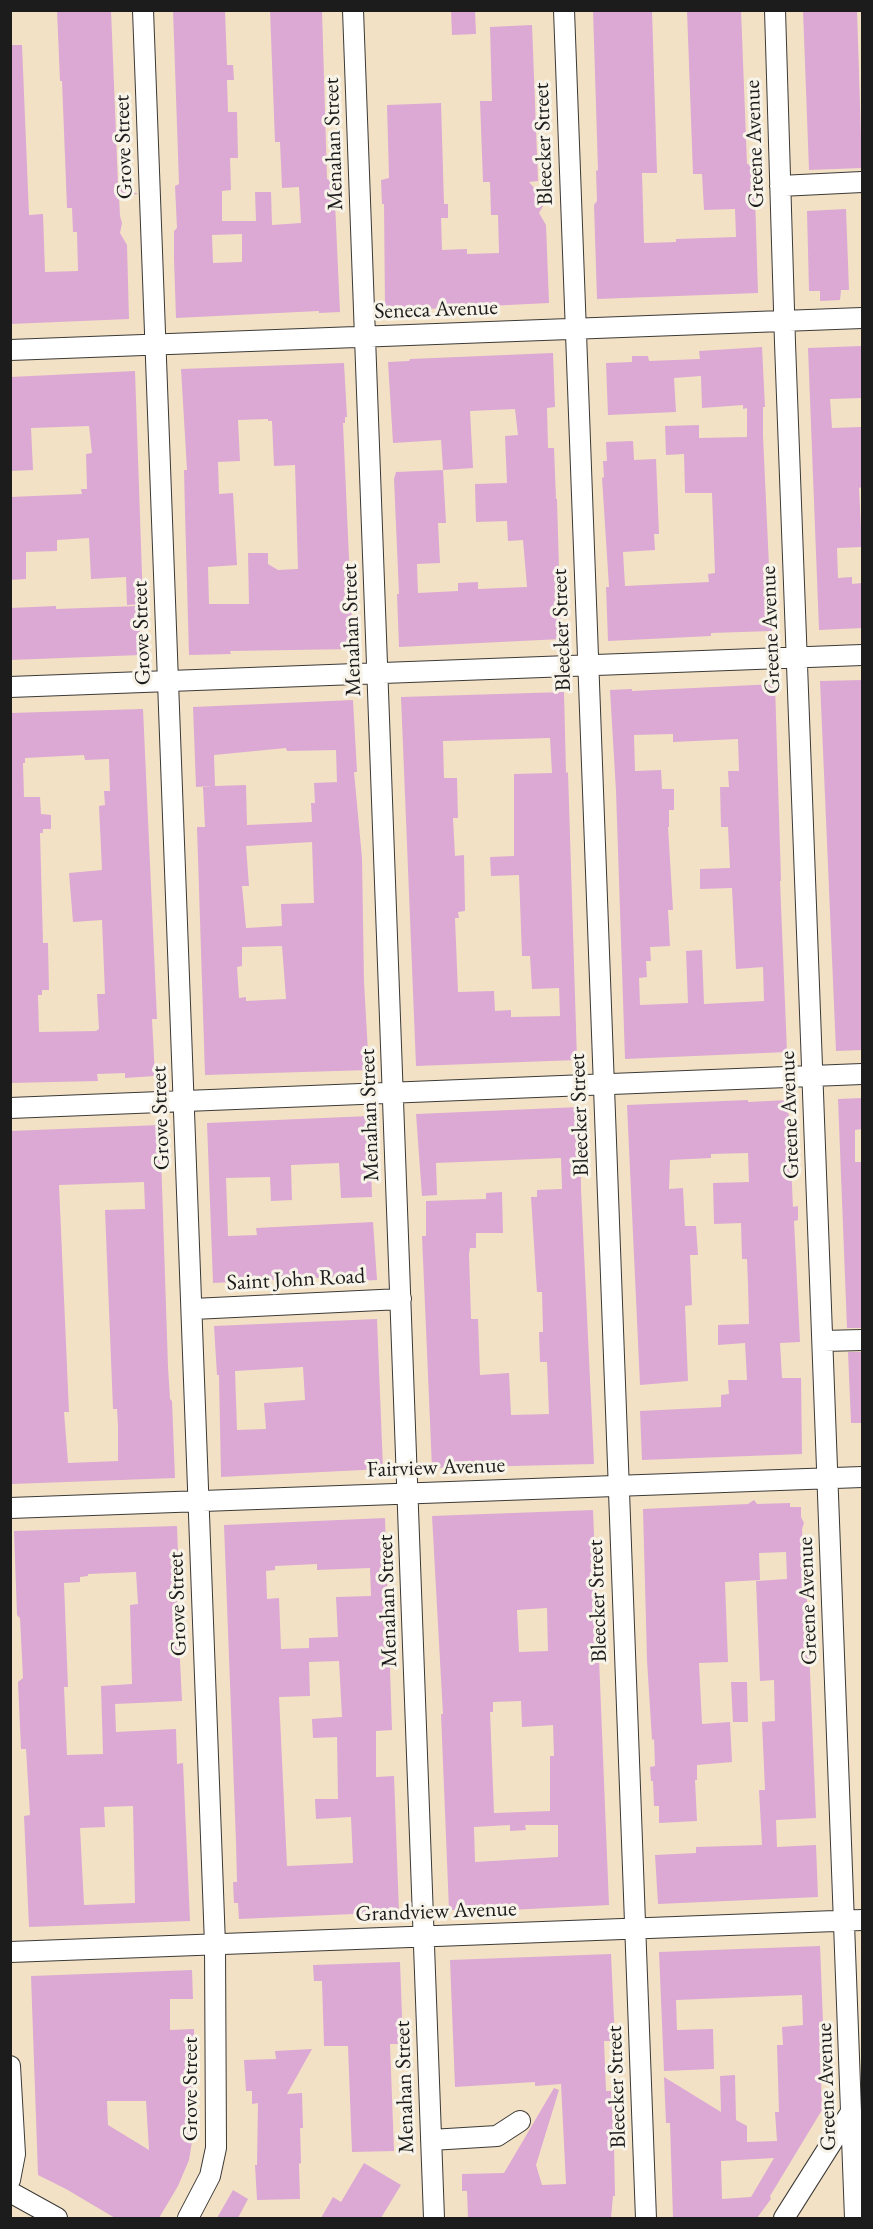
<!DOCTYPE html>
<style>
body{margin:0}
#map{position:relative;width:873px;height:2229px;overflow:hidden;background:#f3e1c6;font-family:"EB Garamond",serif}
canvas{display:block}
.frame{position:absolute;inset:0;border:12px solid #1c1c1c;pointer-events:none}
</style>
<div id="map">
<canvas width="873" height="2229"></canvas>
<div class="frame"></div>
</div>
<script>
const c = document.querySelector('canvas').getContext('2d');
c.lineJoin = 'round';
function paint(path, color) {
  c.fillStyle = color;
  c.fill(path, 'evenodd');
}
function trace(path, color, width, dash) {
  c.strokeStyle = color;
  c.lineWidth = width;
  c.lineCap = dash ? 'butt' : 'round';
  c.setLineDash(dash || []);
  c.stroke(path);
}
function drawText(font, color, halo, rows, align = 'center') {
  c.font = font + ' "EB Garamond",serif';
  c.lineWidth = 6;
  c.setLineDash([]);
  c.textBaseline = 'middle';
  c.strokeStyle = halo;
  c.fillStyle = color;
  for (const [text, x, y, turn = 0] of rows) {
    c.save();
    c.translate(x, y);
    c.rotate((+turn || 0) * Math.PI / 180);
    c.textAlign = isNaN(turn) ? turn : align;
    if (halo) c.strokeText(text, 0, 0);
    c.fillText(text, 0, 0);
    c.restore();
  }
}
paint(new Path2D(`
 M57,10H111L118,185L138,194L119,196L120,216L122,223L120,233L127,245L129,319L10,324V45H22L29,215L43,214L45,272L78,271L77,232H73L72,208H67L62,81H60Z
 M173,10H225L227,65H233L234,80H227L228,112H237L238,158H230L231,190L222,191V221H256L255,192H271L272,225L301,223L299,187L282,188L280,142H275L270,10H322L327,179L334,181L340,312L319,313V311L176,318L174,259V231L177,228L175,186L179,184ZM242,234V262L213,263L212,235Z
 M451,10H475L476,34L452,35Z
 M593,10H652L657,173H642L644,243L676,242V239L736,237L735,209L704,210L702,174H693L687,10H741L747,164L754,165L758,293L597,299L594,205L597,201L596,171L598,170Z
 M803,10H857L862,168L809,170Z
 M532,25L538,181L529,182L546,201L539,213L546,225L549,303L385,311L384,204H382L381,180L389,178L387,105L441,103L444,204H448V218H441L442,250L467,249V254L499,253L498,215H491L490,182H483L480,101H492L490,27Z
 M846,209L849,290H841L840,300L820,301V291H809L807,211Z
 M862,346V398L830,399L832,428L861,427L862,487L859,488L862,547L837,548L838,578L852,577V584L862,583V628L819,630L808,348Z
 M762,347L765,407H763V436L772,631L711,633V636L608,641L606,587H609L602,478L604,477L603,461H607L606,442L633,441L634,460L656,459L659,534H654L655,550L623,552L625,586L709,582L708,574L715,573L712,493H685L684,454L666,455L665,426L699,425V438L747,437V408L743,409V405L702,408L701,376L674,378L676,412L608,415L606,363L632,362V356H648L649,361L700,359L699,351Z
 M553,353L555,407L547,408L548,448H554L556,499H557L561,639L399,647L397,594H399L394,479L396,472L443,470L441,440L393,443L388,362L409,361L410,359ZM515,409L518,435L505,436L507,483L475,484L476,522L507,521L508,541L523,540L527,587L478,589V582L458,583V591L418,593L417,564L440,563L438,523H446L443,470L473,468L470,411Z
 M344,363L347,417H345V423H343L353,649L230,651L231,654L189,655L185,513L184,470H187L181,369ZM268,419V421H272L274,466L295,465L298,569L278,570L268,564V553H248L249,604H209L208,567L237,565L233,493L219,494L218,462L240,461L238,420Z
 M135,371L143,604L127,605L126,577L91,579L89,538L57,540V551L26,552V579L10,580V497L82,494L81,489H87L86,454L92,453L89,426L31,428L33,470L10,471V377Z
 M56,606V609L139,606L141,655L10,660V608Z
 M862,680V1050L836,1051L820,681Z
 M775,684L781,881H780L787,1052L625,1059L616,791L610,690L632,689V691ZM673,734V742L738,739L739,771H728L729,787H720L721,827H728L730,868L700,869V889L732,888L736,969L763,967L764,1001L704,1004L702,950L686,951L688,1003L640,1005L639,978L647,977L646,961H651L650,947L670,946L668,910H673L668,827H669V810H674V789H662L661,770L635,771L634,735Z
 M564,692L566,773L568,772L577,1060L416,1066L401,697ZM550,738L552,773L514,774V856L490,857L491,876L519,875L522,956H530L532,989L559,988L560,1016L511,1017V1010L495,1011L494,991L458,992L455,918H459L458,912L465,911L464,855L455,856L453,818H458L457,778H444L443,741Z
 M353,700L357,772H354L362,858L364,982L369,1070L205,1075L197,827H205L203,787L212,786L196,787L193,707ZM286,748L287,751L336,750L337,782L314,783L315,803H311L312,822L247,825L246,785L215,786L214,755ZM312,842L314,903L281,904L282,926L246,928L242,886H249L246,846ZM282,946L286,999L246,1001V997L239,998L237,967L242,966V947Z
 M143,709L157,1019H152L155,1076L125,1078V1073L97,1074L98,1081L10,1083V713ZM84,755L85,760L109,759L110,791H104L105,805L99,806L102,870L69,873L73,922L102,920L105,994H97L99,1029L96,1031L39,1032L38,995H42V990H49L48,943H43L40,833H43V829H51V815L41,814L40,797H24L23,763H25V758Z
 M862,1098V1129L855,1130V1162H862V1328H847L838,1099Z
 M748,1100V1102L788,1100L793,1207L798,1206V1220L794,1221L800,1342L780,1343L782,1378H801L802,1454L642,1460L640,1411L721,1407V1395L729,1394L728,1380H747L745,1343L718,1345V1325L749,1324L748,1284L747,1259H742L741,1223L714,1224L713,1183L749,1182L748,1153L711,1154V1158L670,1160L669,1189L683,1188L685,1226H696L698,1255H690L692,1305L685,1306L688,1381L640,1385L627,1105Z
 M580,1107L581,1189L594,1464L432,1468L422,1236H426V1201L486,1199V1193L502,1192L503,1233H476V1248H470L469,1254L471,1319H478L480,1375L509,1373L511,1415L549,1414L547,1362H540L539,1332H543L542,1292H537L531,1197H537V1190L562,1189L561,1158L436,1163L437,1195L422,1196L416,1114Z
 M369,1116L372,1197L341,1198L339,1163L291,1165L292,1200L271,1201L270,1177L226,1178L228,1236L257,1235L256,1228L373,1222L377,1280L356,1281L355,1276L213,1283L207,1123Z
 M160,1125L168,1367L170,1399L172,1401L175,1478L12,1484L10,1131ZM144,1182L145,1209L105,1210L113,1409H117L118,1425V1461L68,1463L64,1412H69L59,1185Z
 M377,1319L383,1469L221,1477L219,1375H217L214,1326ZM303,1367L305,1400L264,1403L266,1429L237,1430L235,1371Z
 M848,1352H862V1423H851Z
 M754,1500L757,1504L790,1503V1507H801V1517L804,1523L802,1529L803,1551H805L816,1818L776,1820L777,1847L816,1845L818,1897L658,1904L655,1855L696,1853V1847L762,1845L759,1790H765L762,1722L775,1721L774,1680L760,1681L756,1581L787,1579L786,1552L759,1553L760,1580L725,1582L728,1662L699,1663L700,1683L702,1724L730,1722L732,1762L697,1765V1780H695L697,1821L659,1823V1806H654L653,1781H651L650,1767L655,1766L654,1739L652,1740L647,1660L643,1509L748,1504Z
 M593,1510L609,1905L509,1910H449L441,1714H443L442,1697L432,1516ZM547,1608L548,1651L519,1652L517,1610ZM521,1701L522,1727L553,1725L554,1756H550V1811L494,1813L490,1712H493V1702ZM510,1825V1831L526,1830L525,1825H558V1857L475,1862L474,1827Z
 M385,1518L392,1730L376,1731V1777L394,1776L399,1912L239,1919L238,1903H234L233,1882H237L236,1842L224,1525ZM317,1564V1570L370,1568L371,1596L336,1597L338,1637L309,1638V1648L281,1649L279,1598L267,1599L266,1571L275,1570V1566ZM339,1661L342,1717L312,1719L313,1738L337,1737L338,1799H315L316,1819L351,1817L353,1863L287,1866L279,1697L310,1696L309,1662Z
 M177,1526L179,1580H176L182,1701L115,1704L116,1732L176,1729L177,1764L183,1763L190,1921L29,1927L24,1816L30,1815L26,1749H21L18,1682L23,1678L20,1618L17,1615L14,1531ZM136,1572L138,1604L130,1605L132,1684L101,1686L103,1754L67,1755L64,1687H68L64,1583L80,1582V1577L88,1576V1574ZM133,1806L135,1903L84,1905L80,1828L105,1827L104,1807Z
 M731,1682H747L748,1722H733Z
 M820,1946L823,2022H819L822,2110L770,2196L771,2199L757,2218H673L670,2123H666L664,2077L721,2112L720,2076L735,2075L736,2120L747,2126V2142L777,2141L775,2112H779L777,2045H783L782,2027L803,2025L802,1995L676,2000L677,2030L713,2029L714,2069L664,2071L659,1952ZM774,2158L751,2197L722,2199L721,2161Z
 M611,1954L615,2041H604L606,2091H611L614,2144L615,2196H613L611,2218H468L467,2191H462V2174L504,2173L554,2088L559,2090L536,2165L542,2185L566,2184L561,2084L535,2086V2082L455,2087L450,1960Z
 M400,1962L403,2044H390L394,2151L352,2152L348,2046H324L322,1981H314L313,1965Z
 M192,1970L193,1999H170V2030L194,2029L195,2055L191,2056L195,2123L189,2160L178,2186L159,2218H115L66,2189L38,2175L31,1976ZM107,2101H146L149,2150L108,2125Z
 M312,2049L287,2094L302,2093L303,2128H300L301,2163L299,2164L300,2199L257,2200L255,2165H257L258,2103L252,2104V2091H246L244,2060L276,2059L275,2051Z
 M364,2163L401,2185L381,2218H321L333,2197L341,2202Z
 M233,2190L248,2199L238,2218H217Z`), '#dba9d3');
const minor = new Path2D(`
 M143,10L215,1944L216,2148L210,2176L188,2218
 M353,10L434,2218
 M564,10L646,2218
 M775,10L785,343L855,2218
 M780,186L862,182
 M10,350L862,318
 M10,687L862,655
 M10,1108L862,1074
 M193,1309L401,1299
 M823,1341L862,1340
 M10,1508L862,1477
 M10,1952L862,1920
 M10,2066L15,2154L10,2180
 M431,2140L497,2136L520,2121
 M10,2192L57,2218
 M784,2218L851,2112`);
trace(minor, '#3c3a36', 22);
trace(minor, '#fff', 20);
drawText('22px', '#1c1c1c', '#f7f3e8', [
 ["Menahan Street",334,144,-92],
 ["Bleecker Street",544,144,-92],
 ["Greene Avenue",755,144,-92],
 ["Grove Street",124,147,-92],
 ["Seneca Avenue",436,310,-2],
 ["Menahan Street",352,630,-92],
 ["Bleecker Street",562,630,-92],
 ["Greene Avenue",771,630,-92],
 ["Grove Street",142,633,-92],
 ["Menahan Street",370,1115,-92],
 ["Bleecker Street",580,1115,-92],
 ["Greene Avenue",790,1115,-92],
 ["Grove Street",161,1118,-92],
 ["Saint John Road",296,1280,-3],
 ["Fairview Avenue",436,1468,-2],
 ["Menahan Street",388,1601,-92],
 ["Bleecker Street",598,1601,-92],
 ["Greene Avenue",808,1601,-92],
 ["Grove Street",178,1604,-92],
 ["Grandview Avenue",436,1912,-2],
 ["Menahan Street",405,2087,-92],
 ["Bleecker Street",617,2087,-92],
 ["Greene Avenue",827,2087,-92],
 ["Grove Street",191,2089,-90]
]);
</script>
